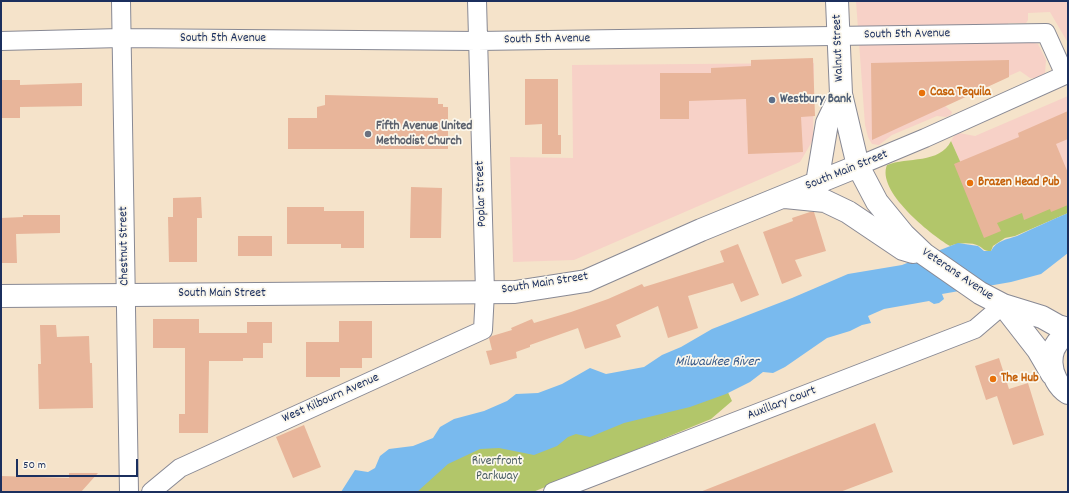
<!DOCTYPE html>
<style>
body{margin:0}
#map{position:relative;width:1069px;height:493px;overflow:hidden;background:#f5e3ca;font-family:Dekko,sans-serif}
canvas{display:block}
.frame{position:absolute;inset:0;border:2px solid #1b2f5e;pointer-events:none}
.scale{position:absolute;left:16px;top:459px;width:122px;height:18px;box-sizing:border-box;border:2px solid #1b2f5e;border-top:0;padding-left:5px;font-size:12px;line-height:14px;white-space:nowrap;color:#1b2f5e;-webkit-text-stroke:3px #fbf7ec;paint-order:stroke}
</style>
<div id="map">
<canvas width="1069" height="493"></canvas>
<div class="frame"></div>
<div class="scale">50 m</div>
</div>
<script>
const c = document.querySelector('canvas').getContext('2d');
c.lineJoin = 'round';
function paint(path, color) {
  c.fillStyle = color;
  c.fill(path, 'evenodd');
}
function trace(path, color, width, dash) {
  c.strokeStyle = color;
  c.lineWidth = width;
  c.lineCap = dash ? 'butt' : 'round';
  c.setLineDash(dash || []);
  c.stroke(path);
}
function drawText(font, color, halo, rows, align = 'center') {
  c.font = font + ' Dekko,sans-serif';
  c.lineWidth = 3.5;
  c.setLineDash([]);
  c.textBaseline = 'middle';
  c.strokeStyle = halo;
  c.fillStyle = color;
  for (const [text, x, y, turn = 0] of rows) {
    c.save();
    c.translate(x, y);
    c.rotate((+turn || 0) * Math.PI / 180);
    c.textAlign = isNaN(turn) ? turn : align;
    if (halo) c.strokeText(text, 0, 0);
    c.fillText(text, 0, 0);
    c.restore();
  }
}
paint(new Path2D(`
 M856,1H1068V43L1050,12L1028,13V20L1026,23H1008V43H1034L1038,44L1046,60L1045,73L1036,78H1030L1020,71L944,105L952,112L951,115L946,117L937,116L892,135L879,145L872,144L868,137L865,125Z
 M814,63L813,140L800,162L574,260L513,262L510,157L573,158L572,65Z
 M1068,96V185L984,215L951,141L954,136L959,133L975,136Z`), '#f7d1c7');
paint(new Path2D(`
 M951,141L984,215L1068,185V213L1015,236L1005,238L993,246L991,251C984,251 984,249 979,246C971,242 958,243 950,246C930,234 876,191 887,165C907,157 940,164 951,141Z
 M726,388L732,401L711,419L533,492H410L434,467L476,445L571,431Z`), '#b2c66a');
paint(new Path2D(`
 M1068,213V253L1041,274L1011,282L942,294L944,299L939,303L934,304L929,301L884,309L868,316L871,323L862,325L850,331L827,338L785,367L773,373L763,372L750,382L726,394L690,407L624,423L590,437L576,434L568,437L557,446L534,455L499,448L480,449L448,464L417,492H341L355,470L368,472L375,468L380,456L389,449L413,446L433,438L440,427L454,419L484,411L507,401L516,394L538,393L562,384L590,368L606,374L644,367L662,355L681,347L712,329L792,298L848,274L902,265L958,243L978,246L984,251H991C997,240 1006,240 1017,236C1034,228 1051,220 1068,213Z`), '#79baee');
paint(new Path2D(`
 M813,58L815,116L801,117L803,152L748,154L746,99L689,101V119H660V73H711V68L751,66V60Z
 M1009,60V77L872,140L871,63Z
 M525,79H558V135H561V154H542V124L525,125Z
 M1,80H20V85L82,83V106L20,107V118H1Z
 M325,95L438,98V104H443V107H448V149H288V118H317V107L325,105Z
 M1068,111V139L1056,144L1068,173V205L1051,212L1050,209L1024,220L1022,213L997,223L1001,231L984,238L954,164L1019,137L1018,133Z
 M411,187L442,188L441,238H410Z
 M201,197L202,218H197V262H169L168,217H173V198Z
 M287,207H324V211H364V248H341V244H287Z
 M810,212H814L826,251L795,260L802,276L782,284L763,232L793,221L792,218Z
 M23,215H60V233L16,234L17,263H1V218L23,217Z
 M238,236H272V256H238Z
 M738,244L759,295L741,302L733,283L688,296L698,328L668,338L658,306L616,325L621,337L585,349L578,328L530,345V347L516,352L517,358L490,365L486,351L492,350L489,338L492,336L512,330L511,328L532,319L534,323L571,312L608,299L642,284L644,287L724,262L720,251Z
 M153,319H199V333H247V322H272V343H263V358H243V361H209L208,433H179V414H185V348H153Z
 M339,321H372V358H362V368H340V377H306V342H339Z
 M40,325H56L57,337L89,336L90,363H92L93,408L39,409L38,364H41Z
 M999,358L1009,389L1028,383L1044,435L1013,445L997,396L986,400L975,366Z
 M875,423L893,472L840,492H700Z
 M304,425L321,467L293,478L276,437Z
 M69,473H98L81,492H1V476L69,478Z`), '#e8b59a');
const street = new Path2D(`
 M121,1L129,492
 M1,41L121,38L477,41L1046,33L1065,75
 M858,166L925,138L1065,75L1068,69
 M151,492L180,468L483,330L485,292L477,1
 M553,492L975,329L1003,305`);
const secondary = new Path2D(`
 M837,1L841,94L858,166L877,202L904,235L924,254L980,293L1003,305L1042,317L1058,326L1068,329
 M817,183L827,123L841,94
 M785,197L825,201L848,212L903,249L913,252
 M1,296L515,292L586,281L701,230L858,166
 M1003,305L1038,350L1052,374
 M1068,334C1044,346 1048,380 1068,393`);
trace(street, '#888994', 20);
trace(secondary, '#888994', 24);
trace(street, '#fff', 18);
trace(secondary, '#fff', 22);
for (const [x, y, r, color] of [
 [922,93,4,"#e8710a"],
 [772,100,4,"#5c6f8a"],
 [368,134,4,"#6b7280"],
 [970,183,4,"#e8710a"],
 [993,379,4,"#e8710a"]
]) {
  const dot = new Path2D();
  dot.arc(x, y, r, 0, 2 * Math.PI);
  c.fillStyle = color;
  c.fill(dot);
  trace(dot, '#fbf7ec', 1.5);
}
drawText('13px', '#1b2f5e', '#fbf7ec', [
 ["South 5th Avenue",907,35,-1],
 ["South 5th Avenue",223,39],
 ["South 5th Avenue",547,40,-1],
 ["Walnut Street",839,48,-92],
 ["South Main Street",847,171,-22],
 ["Poplar Street",482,194,-92],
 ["Chestnut Street",125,246,-91],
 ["Veterans Avenue",957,275,34],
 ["South Main Street",545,284,-9],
 ["South Main Street",222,294],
 ["West Kilbourn Avenue",331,399,-24],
 ["Auxillary Court",782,404,-21]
]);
drawText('bold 13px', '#c56008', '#fbf7ec', [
 ["Casa Tequila",930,93],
 ["Brazen Head Pub",978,183],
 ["The Hub",1001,379]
], 'left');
drawText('bold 13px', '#4e5e75', '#fbf7ec', [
 ["Westbury Bank",780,100]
], 'left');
drawText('bold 13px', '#5b616d', '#fbf7ec', [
 ["Fifth Avenue United",376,127],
 ["Methodist Church",376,142]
], 'left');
drawText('13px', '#485c62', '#fbf7ec', [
 ["Riverfront",497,462],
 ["Parkway",497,477]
]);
drawText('italic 14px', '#375989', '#fbf7ec', [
 ["Milwaukee River",717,363]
]);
</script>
